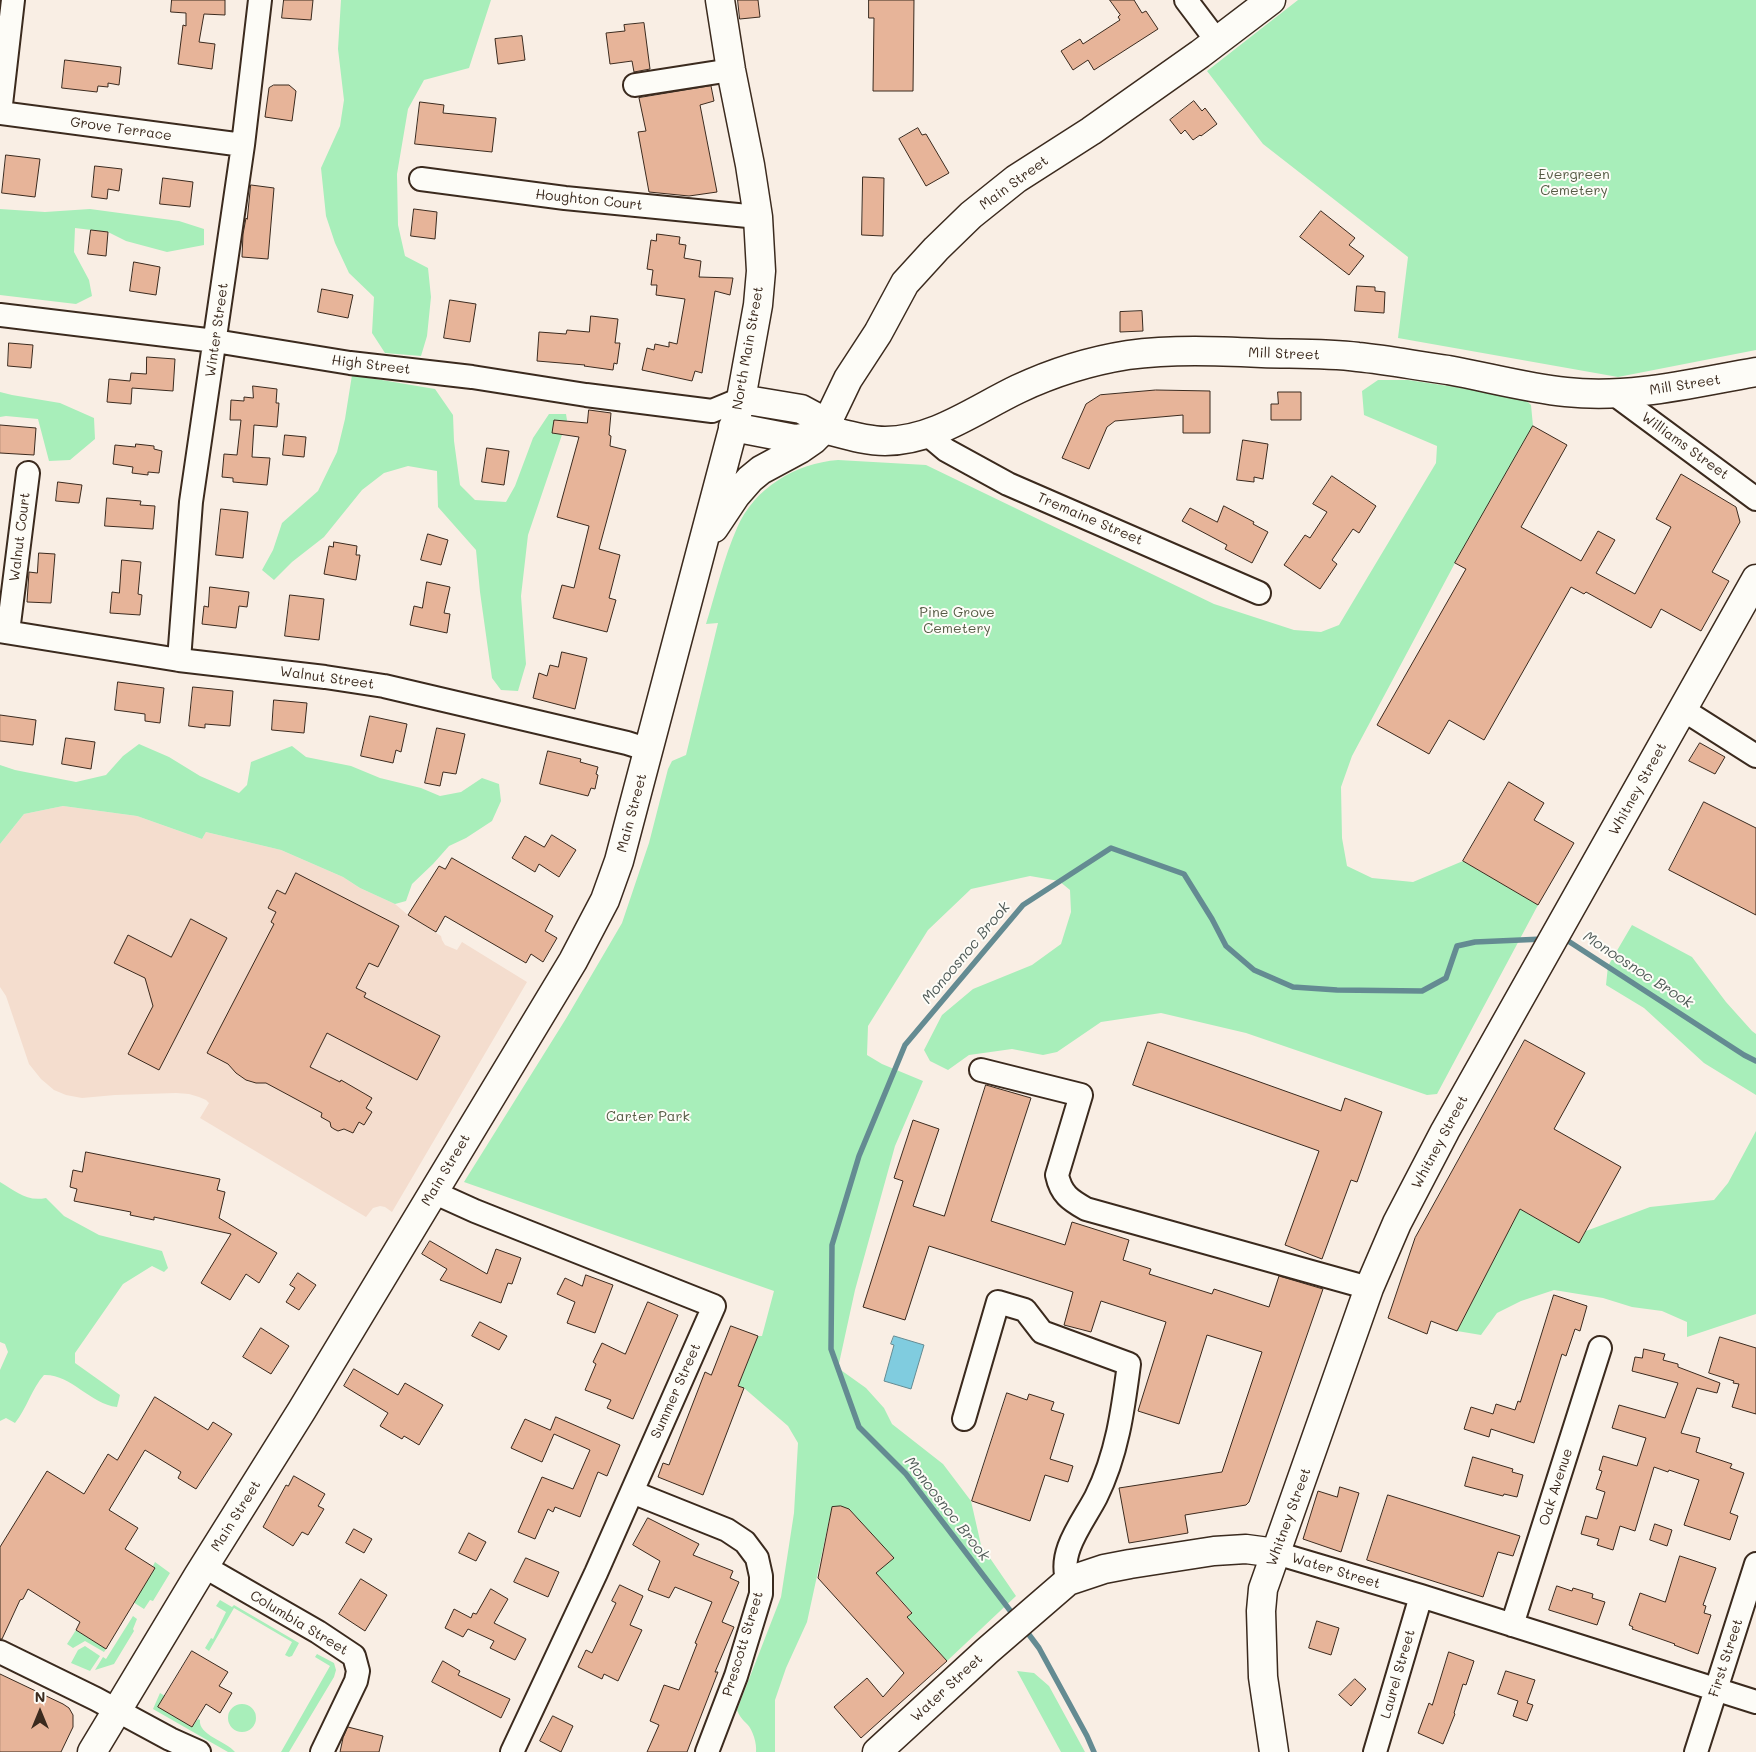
<!DOCTYPE html>
<style>
body{margin:0}
#map{position:relative;width:1756px;height:1752px;overflow:hidden;background:#f9eee4;font-family:Mali,sans-serif}
canvas{display:block}
.north{position:absolute;left:15px;top:1687px;width:50px;height:50px;-webkit-text-stroke:4px #fdfcf7;paint-order:stroke;rotate:0deg;font-size:14px;font-weight:700;line-height:20px;text-align:center;color:#3b2a1e}
.north::after{content:'';display:block;margin:auto;width:18px;height:22px;background:#3b2a1e;clip-path:polygon(50% 0,100% 100%,50% 72%,0 100%)}
</style>
<div id="map">
<canvas width="1756" height="1752"></canvas>
<div class="north">N</div>
</div>
<script>
const c = document.querySelector('canvas').getContext('2d');
c.lineJoin = 'round';
function paint(path, color) {
  c.fillStyle = color;
  c.fill(path, 'evenodd');
}
function trace(path, color, width, dash) {
  c.strokeStyle = color;
  c.lineWidth = width;
  c.lineCap = dash ? 'butt' : 'round';
  c.setLineDash(dash || []);
  c.stroke(path);
}
function drawText(font, color, halo, rows, align = 'center') {
  c.font = font + ' Mali,sans-serif';
  c.lineWidth = 4;
  c.setLineDash([]);
  c.textBaseline = 'middle';
  c.strokeStyle = halo;
  c.fillStyle = color;
  for (const [text, x, y, turn = 0] of rows) {
    c.save();
    c.translate(x, y);
    c.rotate((+turn || 0) * Math.PI / 180);
    c.textAlign = isNaN(turn) ? turn : align;
    if (halo) c.strokeText(text, 0, 0);
    c.fillText(text, 0, 0);
    c.restore();
  }
}
paint(new Path2D(`
 M63,806L137,816L202,839L206,832L281,850L343,877L360,888L395,904L408,915L441,936L442,940L445,945L457,950L462,942L527,982L392,1212L385,1207L380,1206L373,1208L366,1217L200,1118L209,1103L206,1100L199,1097L189,1094L176,1093L115,1095L82,1098L66,1095L54,1090L41,1079L29,1064L6,996L0,987V844L24,814Z`), '#f4ddce');
paint(new Path2D(`
 M341,0H491L469,68L424,80L408,109L397,174L398,225L405,256L428,268L431,297L427,336L421,356L385,353L372,333L374,297L349,273L335,243L326,216L321,168L340,126L344,100L338,49Z
 M1298,0H1756V350L1618,377L1398,338L1408,257L1263,144L1207,71Z
 M0,209L45,212L90,209L179,221L204,229V245L167,252L126,241L108,232L75,228L74,252L89,280L92,296L76,304L0,295Z
 M352,375L435,389L453,415L454,441L460,485L475,500L506,502L515,486L533,438L549,414H566L567,420L528,535L521,596L526,664L518,691L501,690L492,678L480,592L476,550L438,507L437,471L408,466L384,473L362,490L324,537L292,562L274,580L262,570L273,550L282,523L318,491L337,452L345,419Z
 M1378,380H1408L1522,397L1531,405L1533,426L1455,563L1352,756L1341,787L1342,838L1347,866L1372,878L1413,882L1463,861L1538,905L1437,1094L1427,1095L1246,1033L1161,1013L1101,1022L1057,1052L1043,1055L1012,1049L969,1055L948,1070L930,1061L924,1050L942,1015L973,989L1032,965L1061,944L1071,912L1070,890L1059,881L1030,876L971,889L928,930L868,1026L867,1055L882,1064L923,1081L895,1146L855,1290L838,1368L866,1388L884,1408L892,1424L943,1464L971,1501L981,1545L1016,1596L947,1661L907,1617L912,1612L876,1573L893,1557L849,1509L841,1507H832L807,1622L786,1668L775,1700V1752H756C757,1744 753,1730 747,1724C742,1719 740,1717 737,1710L781,1597L794,1513L798,1443L788,1426L744,1388L738,1386L758,1336H762L774,1291L464,1182L567,1017L622,923L649,843L668,769L672,761L686,755L718,623L706,624C716,592 724,557 737,528C754,488 796,463 838,460L926,465L1214,604L1294,630L1321,632L1339,625L1436,463L1437,446L1364,415L1362,391Z
 M0,392L12,395L60,403L94,418L95,439L70,460L49,461L38,419L6,416L0,417Z
 M139,744L169,757L200,776L239,793L247,785L251,762L292,746L306,757L351,766L380,778L421,788L440,796L461,792L482,778L499,784L501,801L492,821L466,838L449,846L433,864L412,884L406,901L395,904L360,888L343,877L281,850L206,832L202,839L137,816L63,806L24,814L0,844V765L15,770L76,782L106,775L123,756Z
 M1632,925L1692,957L1726,1002L1752,1031L1756,1034V1095L1704,1063L1644,1008L1606,985L1608,966Z
 M1756,1131V1314L1687,1337V1322L1662,1311L1632,1307L1603,1298L1554,1290L1521,1301L1497,1313L1481,1335L1457,1331L1520,1209L1579,1243L1586,1231L1650,1207L1714,1200L1728,1183Z
 M0,1182C16,1191 26,1202 46,1198L64,1216L99,1235L162,1251L168,1268L164,1272L152,1266L123,1284L75,1353V1363L120,1395L117,1407C90,1404 71,1374 44,1375C32,1388 27,1408 15,1423L6,1418L0,1421V1370L8,1352L5,1344L0,1342Z
 M155,1562L170,1573L153,1601L150,1600L144,1609L133,1602L155,1568L153,1566Z
 M220,1600L232,1607L234,1605L299,1643L292,1656L289,1657L285,1655L292,1642L234,1608L209,1651L205,1648L211,1638L213,1639L226,1612L216,1606Z
 M133,1616L137,1619L133,1629L134,1631L114,1664L95,1670L103,1657L106,1659Z
 M76,1630L106,1649L104,1652L85,1641L73,1648L67,1644Z
 M85,1646L100,1656L90,1671L71,1663L78,1650Z
 M317,1654L334,1663L336,1670L334,1677L289,1752H281L330,1666L315,1657Z
 M1017,1671L1034,1673L1049,1686L1085,1752H1061Z
 M160,1693L165,1696L159,1707L192,1727L198,1719L200,1720C198,1735 226,1741 235,1752H228L153,1709Z
 M228 1718a14 14 0 1 1 28 0a14 14 0 1 1-28 0Z`), '#a8eeba');
const water = new Path2D(`
 M894,1336L924,1345L911,1389L884,1381L894,1345L891,1344Z`);
paint(water, '#80ccdf');
trace(water, '#648b92', 1);
trace(new Path2D(`
 M1562,937L1744,1055L1756,1061
 M1015,1617L906,1474L859,1427L831,1349L832,1245L859,1156L905,1045L1023,905L1111,848L1184,874L1212,919L1226,946L1254,970L1293,987L1337,990L1422,991L1446,978L1457,946L1475,942L1543,939
 M1024,1628L1039,1648L1087,1736L1094,1752`), '#648b92', 5.5);
const building = new Path2D(`
 M172,0H225V15L204,14L199,42L215,44L212,69L178,64L183,25L186,26V13L171,12Z
 M284,0H313L311,20L282,18Z
 M738,0H758L760,17L740,19Z
 M869,0H914L913,91H873L874,18H869Z
 M1110,0H1134L1142,13L1146,11L1158,29L1094,70L1088,60L1073,70L1061,51L1080,39L1083,44L1120,20L1118,17L1120,15Z
 M644,23L650,69L634,72L632,61L610,64L606,33L625,31L624,25Z
 M522,36L525,60L498,64L495,39Z
 M65,60L121,67L119,85L108,83V87L98,86L97,92L62,88Z
 M274,85H289L296,91L292,121L265,117L269,88Z
 M711,86L714,101L700,105L717,192L689,196L649,192L638,132L646,131L639,98Z
 M1194,101L1202,111L1205,108L1217,124L1201,136L1200,135L1193,140L1185,130L1181,134L1170,120Z
 M420,102L444,105L443,113L496,118L492,152L415,144Z
 M918,128L922,135L926,134L949,173L926,186L899,139Z
 M6,155L40,159L35,197L2,193Z
 M95,166L122,169L119,191L108,189L107,199L92,197Z
 M863,177L884,178L883,236L862,235Z
 M163,178L193,182L190,207L160,204Z
 M251,185L274,188L268,259L242,257L243,234L246,218L247,219Z
 M414,209L437,212L435,239L411,236Z
 M1321,211L1355,238L1349,245L1364,256L1349,275L1300,237Z
 M91,230L108,232L106,256L88,254Z
 M657,234L680,237L679,244L686,245L684,258L701,261L699,277L733,278L730,295L715,291L702,373L695,371L692,381L642,370L647,348L654,350L655,344L669,347V342L677,344L685,299L656,295L657,285H651L653,270L647,269L651,240L656,241Z
 M134,262L160,267L156,295L130,291Z
 M1357,286L1375,287V291L1385,292L1384,313L1355,311Z
 M322,289L353,295L348,318L318,312Z
 M450,300L476,304L470,342L444,338Z
 M1142,311L1143,331L1120,332V312Z
 M591,316L618,319L615,343H620L617,364L614,363L613,370L584,366L585,365L537,361L539,332L566,334L567,330L589,332Z
 M9,343L33,345L31,368L8,366Z
 M147,357L175,359L173,391L132,388L131,404L107,402L109,379L130,381L131,373L146,374Z
 M253,386L277,389L276,403H279L277,427L254,425L252,457L270,458L267,485L233,482V478L222,477L224,454L237,455L241,420H230L231,400L244,401V397L253,398Z
 M1156,390L1210,391V433H1183V415L1115,421L1107,427L1089,469L1062,458L1086,404L1100,395Z
 M1278,392H1301V420H1271V404H1278Z
 M589,410L611,413L609,435L611,436L610,446L626,450L599,549L620,555L609,598L616,600L607,632L553,618L562,585L574,588L589,526L557,517L579,437L552,433L554,420L587,423Z
 M0,425L36,428L34,455L0,453Z
 M1533,426L1567,445L1521,527L1581,561L1598,531L1615,540L1596,573L1635,594L1671,527L1656,519L1681,474L1736,507L1740,522L1712,572L1729,581L1701,631L1661,609L1651,628L1586,592L1584,594L1571,587L1484,740L1449,720L1429,754L1377,725L1466,569L1455,563Z
 M285,435L306,437L304,457L283,455Z
 M1243,440L1268,444L1263,479L1254,477V482L1237,480Z
 M136,444L154,446V449L162,451L159,473L148,472V475L132,473L133,467L113,464L115,445L135,447Z
 M487,448L509,451L504,485L482,482Z
 M1332,476L1376,506L1359,533L1353,529L1332,560L1337,564L1320,589L1284,565L1305,535L1310,538L1327,512L1313,504Z
 M58,482L82,485L79,503L56,501Z
 M107,498L141,501L140,505L155,506L153,529L105,526Z
 M1224,506L1254,522L1253,524L1268,532L1252,563L1225,549L1227,545L1182,521L1190,508L1217,522Z
 M221,509L248,512L243,558L216,555Z
 M428,534L448,540L441,565L421,560Z
 M334,542L357,546L356,555H360L356,580L324,574L329,546L333,547Z
 M39,553L55,554L51,603L27,602L29,572L37,573Z
 M122,560L141,562L138,594L142,595L140,615L110,613L112,592L119,593Z
 M427,582L450,587L444,613L450,614L447,633L410,625L414,606L422,608Z
 M210,587L249,592L247,607L239,606L236,628L202,624L204,606L208,607Z
 M290,595L324,599L319,640L285,636Z
 M562,652L587,658L575,709L533,698L539,673L547,676L550,665L558,667Z
 M118,682L164,688L160,723L145,721V714L115,710Z
 M193,687L233,691L230,726L205,724V728L189,726Z
 M274,700L307,703L304,733L272,730Z
 M0,715L36,720L33,745L0,741Z
 M370,716L407,724L401,752L396,750L393,763L361,756Z
 M437,728L465,734L456,774L443,772L440,786L425,783Z
 M66,738L95,742L91,769L62,764Z
 M1700,743L1725,757L1715,774L1689,761Z
 M548,751L581,759L580,762L598,767L596,774L598,775L595,789L591,788L588,796L540,784Z
 M1509,782L1544,803L1534,820L1574,843L1538,905L1463,861Z
 M1704,802L1756,828V915L1669,870Z
 M552,835L576,850L559,877L539,864L535,872L512,858L525,836L544,847Z
 M452,858L553,916L545,931L557,938L543,962L531,954L526,963L445,916L436,932L408,915L439,866L445,869Z
 M296,873L399,926L378,967L369,963L356,988L366,993L364,997L440,1036L417,1080L327,1033L310,1067L340,1082L341,1080L372,1098L366,1108L372,1112L364,1125L359,1122L353,1133L344,1129L338,1131L334,1129L331,1127L330,1122L321,1117L322,1113L266,1083H256L246,1080L236,1073L228,1064L207,1053L274,924L271,922L276,912L268,908L277,890L285,894Z
 M191,919L227,938L159,1070L128,1054L153,1006L145,978L114,963L128,935L171,957Z
 M1525,1040L1585,1073L1554,1129L1621,1167L1579,1243L1520,1209L1457,1331L1431,1321L1427,1334L1388,1318L1415,1238Z
 M1148,1042L1341,1111L1345,1098L1382,1112L1357,1182L1351,1180L1322,1259L1285,1245L1319,1151L1133,1085Z
 M986,1085L1031,1098L991,1221L1065,1245L1072,1222L1129,1240L1123,1260L1151,1269L1149,1274L1212,1294L1214,1289L1269,1307L1279,1276L1323,1289L1249,1502L1246,1505L1185,1515L1188,1533L1129,1543L1119,1488L1222,1472L1262,1352L1207,1335L1179,1424L1138,1411L1166,1322L1101,1301L1091,1332L1064,1325L1073,1292L929,1246L905,1320L863,1307L903,1181L894,1178L913,1120L939,1129L913,1206L944,1216Z
 M86,1152L220,1179L217,1190L225,1192L219,1218L277,1253L259,1283L246,1274L230,1300L201,1283L231,1234L154,1217V1220L130,1215L131,1212L74,1201L77,1189L70,1187L73,1170L82,1172Z
 M430,1241L487,1274L496,1249L521,1258L512,1284L508,1283L501,1303L440,1280L447,1269L422,1254Z
 M298,1273L316,1285L299,1310L286,1302L295,1288L290,1285Z
 M586,1275L613,1285L595,1333L567,1323L575,1302L557,1294L565,1278L582,1286Z
 M1554,1295L1587,1306L1580,1331L1575,1329L1566,1356L1562,1354L1534,1443L1491,1429L1489,1437L1464,1429L1471,1407L1493,1414L1496,1404L1515,1410L1518,1401L1520,1402Z
 M648,1302L678,1315L633,1419L607,1408L611,1400L585,1390L596,1364L593,1362L602,1343L625,1354Z
 M480,1322L507,1336L499,1350L472,1336Z
 M731,1326L758,1336L738,1386L744,1388L703,1495L658,1477L663,1463L669,1465L705,1372L711,1375Z
 M261,1328L289,1346L271,1374L243,1357Z
 M1720,1337L1756,1348V1414L1732,1407L1739,1384L1733,1383L1734,1381L1709,1373Z
 M1644,1349L1665,1354L1663,1360L1678,1364V1367L1720,1383L1717,1393L1697,1388L1681,1433L1700,1438L1696,1452L1732,1464L1730,1468L1744,1473L1730,1513L1738,1516L1730,1540L1684,1525L1699,1480L1669,1470L1668,1472L1654,1467L1635,1531L1620,1526L1613,1550L1597,1545L1599,1539L1581,1534L1586,1516L1597,1519L1605,1492L1596,1489L1602,1471L1599,1470L1603,1456L1637,1466L1646,1438L1612,1428L1619,1405L1665,1418L1678,1383L1632,1371L1635,1357L1642,1358Z
 M354,1369L398,1395L405,1383L443,1405L419,1445L404,1436L402,1439L380,1426L388,1413L344,1386Z
 M1007,1393L1027,1400L1029,1394L1054,1402L1051,1410L1064,1414L1050,1459L1073,1466L1068,1482L1045,1475L1030,1521L972,1501Z
 M155,1397L208,1430L213,1422L232,1434L196,1489L178,1478L181,1472L145,1450L109,1510L138,1528L125,1549L155,1568L106,1649L76,1630L80,1622L28,1589L23,1599L20,1600L2,1639H0V1547L47,1471L84,1494L108,1454L117,1460Z
 M556,1417L620,1445L607,1476L598,1472L580,1517L555,1507L553,1512L548,1509L535,1539L518,1532L542,1477L573,1489L590,1450L554,1434L542,1462L511,1448L525,1419L550,1430Z
 M1473,1457L1513,1469L1512,1472L1523,1475L1517,1497L1504,1494L1503,1496L1465,1486Z
 M294,1476L325,1494L318,1506L324,1509L308,1535L302,1532L293,1546L263,1527L286,1485L288,1486Z
 M1340,1487L1359,1493L1341,1552L1303,1539L1318,1491L1337,1497Z
 M1388,1495L1520,1536L1513,1556L1498,1552L1483,1597L1367,1560Z
 M841,1506L849,1509L894,1558L876,1573L912,1613L907,1617L947,1661L861,1738L834,1707L867,1678L883,1697L904,1673L818,1578L832,1507Z
 M648,1518L699,1544L693,1555L733,1571L730,1578L739,1582L722,1622L734,1627L715,1672H718L687,1752H647L659,1725L650,1721L664,1685L679,1690L697,1644L695,1643L712,1602L675,1587L669,1598L648,1590L660,1561L633,1545Z
 M1655,1524L1672,1530L1667,1546L1650,1540Z
 M354,1529L372,1539L364,1553L346,1543Z
 M469,1533L486,1542L476,1561L459,1553Z
 M1680,1556L1716,1568L1703,1605L1706,1606L1704,1613L1711,1615L1698,1654L1674,1645L1675,1644L1632,1629L1633,1627L1629,1625L1640,1593L1665,1602Z
 M526,1558L559,1572L548,1597L514,1582Z
 M361,1579L387,1595L365,1631L339,1614Z
 M620,1585L643,1596L630,1625L642,1630L618,1681L604,1674L602,1679L578,1667L586,1650L592,1653L616,1603L612,1601Z
 M1557,1586L1572,1591L1573,1588L1593,1594L1592,1598L1605,1602L1597,1625L1549,1610Z
 M491,1589L508,1599L494,1623L526,1639L515,1660L490,1648L494,1641L468,1629L463,1637L445,1628L454,1609L471,1618L473,1613L476,1614Z
 M1317,1621L1339,1628L1331,1655L1309,1648Z
 M192,1651L228,1672L219,1686L232,1693L220,1713L206,1704L192,1727L158,1707Z
 M1449,1652L1474,1661L1466,1685L1463,1684L1454,1713L1455,1714L1443,1744L1418,1733L1429,1703L1432,1705Z
 M443,1661L460,1671L458,1675L510,1699L501,1718L432,1682Z
 M1506,1671L1535,1680L1527,1703L1533,1705L1527,1721L1513,1716L1518,1701L1498,1694Z
 M0,1674L63,1704L69,1708L73,1715V1727L61,1752H0Z
 M1355,1679L1366,1689L1351,1706L1339,1695Z
 M553,1716L573,1726L561,1752L540,1741Z
 M348,1727L383,1736L379,1752H340L343,1738Z`);
paint(building, '#e7b499');
trace(building, '#3b2a1e', 1);
const minor = new Path2D(`
 M1186,0L1217,41
 M635,85L731,70
 M0,113L243,145
 M0,113L13,0
 M421,179L565,198L758,217
 M0,315L215,341L350,363L472,377L586,395L712,411L741,399
 M1614,394L1756,499
 M927,434L946,450L1008,484L1259,593
 M0,631L179,660L325,677L384,686L627,743L649,750
 M8,632L28,473
 M179,660L191,502L243,145L260,0
 M1682,709L1756,756
 M981,1070L1081,1095L1057,1175C1061,1194 1070,1200 1086,1209L1369,1288
 M433,1192L475,1211L714,1306L596,1573L512,1752
 M964,1419L998,1302L1025,1310L1042,1332L1129,1364C1123,1410 1117,1455 1096,1497C1083,1522 1057,1553 1068,1581
 M632,1492L727,1530L745,1542L757,1558L761,1576V1594L736,1676L707,1752
 M1276,1553L1421,1596L1756,1702
 M205,1567L318,1632L354,1656L358,1671L356,1681L322,1752
 M1512,1625L1600,1348
 M0,1652L96,1699L170,1739L199,1752
 M1375,1752L1421,1596
 M1696,1752L1756,1564`);
const major = new Path2D(`
 M741,399L801,409L814,416L824,429
 M733,427L795,439L808,437L818,432
 M824,429C844,434 865,441 885,441C934,441 976,409 1018,389C1052,373 1090,361 1128,355C1172,349 1218,351 1262,353C1294,354 1326,353 1358,357C1388,360 1418,366 1448,370C1487,377 1526,388 1566,392C1631,399 1693,383 1756,372
 M714,528L736,495L750,479L761,470L800,449L813,440L824,429L848,379L878,333L905,283L936,249L971,215L1016,179L1091,131L1200,54L1271,0
 M92,1752L198,1576L302,1410L573,961L605,900L619,861L741,399L758,305L761,271L758,217L750,165L731,70L720,0
 M877,1752L987,1651L1068,1581L1104,1569L1130,1564L1214,1551L1246,1549L1276,1553
 M1274,1752L1263,1677L1261,1611L1263,1589L1369,1288L1397,1223L1445,1131L1756,579`);
trace(minor, '#3b2a1e', 26);
trace(major, '#3b2a1e', 31);
trace(minor, '#fdfcf7', 22);
trace(major, '#fdfcf7', 28);
drawText('14px', '#3b2a1e', '#fdfcf7', [
 ["Grove Terrace",121,129,8],
 ["Main Street",1014,183,-36],
 ["Houghton Court",589,200,6],
 ["Winter Street",217,330,-82],
 ["North Main Street",748,348,-80],
 ["Mill Street",1284,354,2],
 ["High Street",371,365,7],
 ["Mill Street",1685,385,-9],
 ["Williams Street",1685,446,36],
 ["Tremaine Street",1090,519,23],
 ["Walnut Court",20,537,-83],
 ["Walnut Street",327,678,8],
 ["Whitney Street",1638,789,-61],
 ["Main Street",632,813,-75],
 ["Whitney Street",1440,1142,-62],
 ["Main Street",446,1170,-59],
 ["Summer Street",676,1391,-66],
 ["Oak Avenue",1556,1487,-72],
 ["Main Street",236,1516,-58],
 ["Whitney Street",1289,1517,-70],
 ["Water Street",1336,1571,17],
 ["Columbia Street",299,1623,31],
 ["Prescott Street",743,1644,-73],
 ["First Street",1726,1658,-72],
 ["Laurel Street",1398,1674,-74],
 ["Water Street",947,1688,-43]
]);
drawText('14px', '#565b45', '#fdfcf7', [
 ["Evergreen",1574,175],
 ["Cemetery",1574,191],
 ["Pine Grove",957,613],
 ["Cemetery",957,629],
 ["Carter Park",648,1117]
]);
drawText('italic 15px', '#505b58', '#fdfcf7', [
 ["Monoosnoc Brook",966,953,-50],
 ["Monoosnoc Brook",1638,970,33],
 ["Monoosnoc Brook",947,1509,52]
]);
</script>
